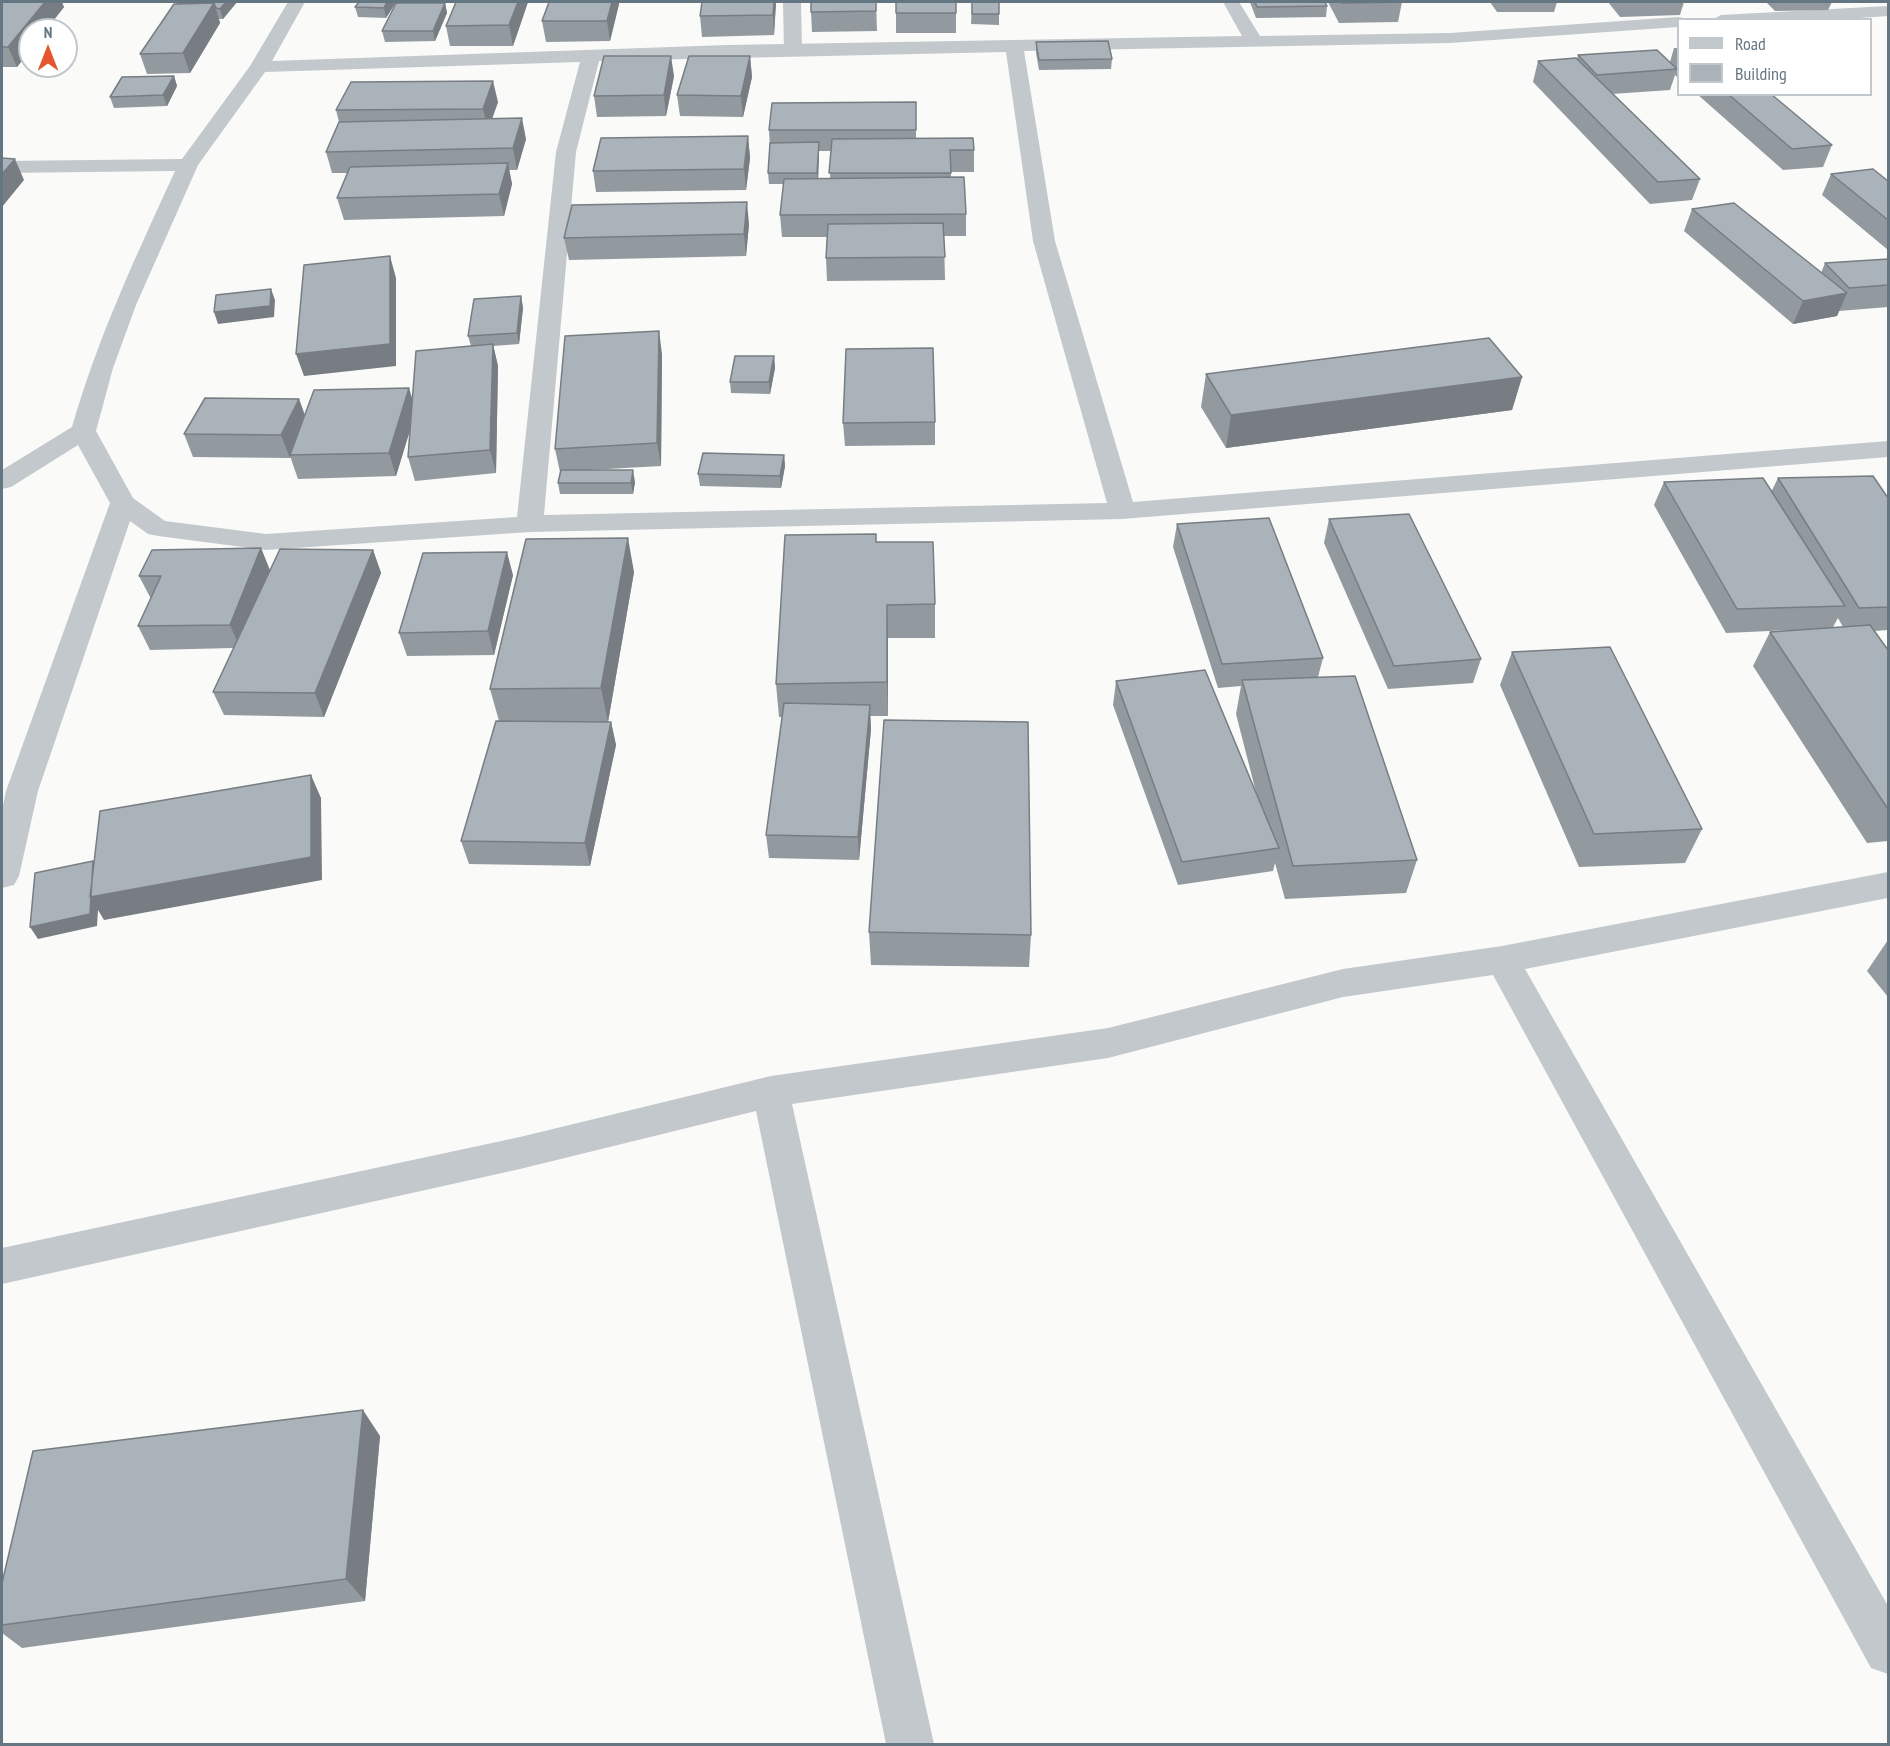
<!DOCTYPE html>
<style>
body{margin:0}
#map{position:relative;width:1890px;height:1746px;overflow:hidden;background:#fafaf8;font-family:"PT Sans Narrow",sans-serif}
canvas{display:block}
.frame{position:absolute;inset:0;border:3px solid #657683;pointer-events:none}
.legend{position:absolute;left:1677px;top:18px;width:195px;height:78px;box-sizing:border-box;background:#fff;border:2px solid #c1c8cd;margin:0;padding:8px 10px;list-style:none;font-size:18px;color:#657683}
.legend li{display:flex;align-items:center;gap:12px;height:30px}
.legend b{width:30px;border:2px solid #c1c8cd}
.north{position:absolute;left:18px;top:18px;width:60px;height:60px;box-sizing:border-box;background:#fff;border:2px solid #c1c8cd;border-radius:50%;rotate:0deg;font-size:16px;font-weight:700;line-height:24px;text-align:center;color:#657683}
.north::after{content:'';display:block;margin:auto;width:21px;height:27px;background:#e4572e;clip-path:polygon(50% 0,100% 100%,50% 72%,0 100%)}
</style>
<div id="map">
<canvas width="1890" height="1746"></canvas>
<div class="frame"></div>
<ul class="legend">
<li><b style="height:8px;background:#c3c8cc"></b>Road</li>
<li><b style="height:16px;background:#aab3b9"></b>Building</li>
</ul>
<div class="north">N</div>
</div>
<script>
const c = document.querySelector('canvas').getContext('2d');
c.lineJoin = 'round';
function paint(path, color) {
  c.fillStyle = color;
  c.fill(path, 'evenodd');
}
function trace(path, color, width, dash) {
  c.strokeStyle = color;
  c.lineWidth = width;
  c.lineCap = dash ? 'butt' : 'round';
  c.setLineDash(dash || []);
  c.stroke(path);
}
paint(new Path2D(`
 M783,2H801L802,50L800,54H786L784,50Z`), '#c3c8cc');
paint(new Path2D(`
 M288,2H305L272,61L728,45L1242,36L1223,2H1239L1260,36L1450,33L1678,17L1684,18L1678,20V27L1450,43L1024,51L1055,241L1133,502L1888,441V457L1122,519L530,532L266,550L158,536L148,534L130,521L38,791L19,876L14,885L2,888V810L6,791L110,503L78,445L11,487L2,489V470L72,427C98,337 136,256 175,171L2,173V161L182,159L250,66ZM1006,52L1033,241L1107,503L544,515L576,152L599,61ZM580,62L556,152L517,517L266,534L165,521L133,498L96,431L113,368L136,305L198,165L265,72Z
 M1888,6V16L1830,20H1712L1721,15Z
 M1888,872V898L1525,969L1888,1606V1674L1871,1668L1493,975L1343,997L1108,1058L792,1104L934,1744H886L756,1111L520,1169L2,1284V1248L520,1137L771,1076L1108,1028L1343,969L1502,946Z`), '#c3c8cc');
paint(new Path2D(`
 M2,2L64,7L17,67H2Z
 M237,2L223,19H219L220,23L190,73L147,74L140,54L174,4Z
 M396,2L386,18L358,17L355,7Z
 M528,2L513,46H450L446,26Z
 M776,2L774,35L702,37L700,16Z
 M876,2L877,31L812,32L811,12Z
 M956,2V33H896V13Z
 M972,2H999V25L971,24Z
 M1250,2H1325L1327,6L1326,17L1256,18Z
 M1328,2H1402L1398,22L1339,23Z
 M1490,2H1557L1554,12H1497Z
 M1608,2H1684L1680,15L1620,17Z
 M1766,2H1832L1828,10L1775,11Z
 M445,3L447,13L435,41L385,42L382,31Z
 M619,4L610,41L546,42L542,21Z
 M1036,42L1112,59L1111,69L1039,70L1036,53Z
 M1674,48H1678V78L1675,75L1670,90L1612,94L1700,179L1692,200L1650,204L1533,82L1538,61L1577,59L1578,55L1670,62Z
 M750,56L752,77L743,117L680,116L677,95Z
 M174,76L177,86L167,106L114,108L110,97Z
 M674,76L666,116L597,117L594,96Z
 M1697,94H1771L1832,145L1823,167L1783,170Z
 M498,102L492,119L526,139L517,170H509L512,184L504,216L344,220L337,198L347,173H332L326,152L339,122L336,110Z
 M916,102V139L974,150V172H951V177L966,214V236H944L945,280L827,281L826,258L827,237H782L780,215L784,184H769L768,173L770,148L769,130ZM819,151H831L830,178H818Z
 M748,136L750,158L746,190L596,192L593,171Z
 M1831,174L1888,181V250L1822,195Z
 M1692,209L1821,273L1825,263L1888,259V307L1839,311L1837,316L1793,324L1684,231Z
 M749,224L746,256L569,260L564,238Z
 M521,296L523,308L519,344L493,346L498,366L496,473L415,481L408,457L410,429L396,476L298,479L290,456V458L193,457L184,434L299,399L305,415L412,399L471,346L468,336Z
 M662,354L661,466L589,470L635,482L633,494H560L558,483L560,472L555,449Z
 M774,356L775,368L770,394L731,393L730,382Z
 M1206,374L1522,377L1512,410L1226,448L1201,407Z
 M935,422V445L845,446L843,423Z
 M784,455L785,466L781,488L700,486L698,474Z
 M1778,478L1888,498V630L1875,631L1888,650V841L1867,843L1753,666L1770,632L1791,630L1726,633L1654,505L1664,482L1771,492ZM1838,618L1843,627H1833Z
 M1329,519L1481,659L1473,683L1388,689L1324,543Z
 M1177,524L1323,658L1318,677L1417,860L1406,893L1285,899L1275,863L1273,871L1178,885L1113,705L1116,681L1258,800L1236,714L1241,686L1218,688L1173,547Z
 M876,542L935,604V638H888V716H870L871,729L859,860L769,858L766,835L782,717H779L776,684Z
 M261,548L270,570L373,550L381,573L324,717L224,715L213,692L233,648L150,650L138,626L151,599L139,576Z
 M634,572L608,722H611L616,745L590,866L469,864L461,841L499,721L490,689Z
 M513,575L494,655L407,656L399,633Z
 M1512,652L1702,829L1685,863L1579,867L1500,685Z
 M869,932L1031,935L1029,967L871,965Z
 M1888,940V997L1867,971Z
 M380,1436L365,1601L22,1648L2,1633V1625Z`), '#929a9f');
paint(new Path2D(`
 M45,2H62L64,7L46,30H30V51L17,67L8,47Z
 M226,2H237L223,19L220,9Z
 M387,2H396L386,18L384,8Z
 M518,2H528L513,46L509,25Z
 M612,2H619V4L610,41L607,21Z
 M774,2H776L774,35L773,15Z
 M214,3L220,23L190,73L183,53Z
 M445,3L447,13L435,41L433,31Z
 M671,56L674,76L666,116L664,95Z
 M750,56L752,77L743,117L741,96Z
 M174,76L177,86L167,106L163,95Z
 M493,81L498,102L488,130L483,109Z
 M522,118L526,139L517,170L513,148Z
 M748,136L750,158L746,190L744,169Z
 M819,142V153L818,184L817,173Z
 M15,159L24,180L2,207V174Z
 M508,163L512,184L504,216L499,194Z
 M747,202L749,224L746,256L744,234Z
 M390,256L396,278V366L304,376L296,354Z
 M271,289L275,300L274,317L218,324L214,312Z
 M1847,293L1837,316L1793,324L1803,301Z
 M521,296L523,308L519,344L517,333Z
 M659,331L662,354L661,466L657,443Z
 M493,344L498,366L496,473L490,450Z
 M774,356L775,368L770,394L769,382Z
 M1522,377L1512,410L1226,448L1231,415Z
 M409,388L416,411L396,476L389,453Z
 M299,399L307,422L290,458L281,435Z
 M784,455L785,466L781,488L780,476Z
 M633,470L635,482L633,494L631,483Z
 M628,538L634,572L608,722L601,688Z
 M261,548L270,571L240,648L230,625Z
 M373,550L381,573L324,717L315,693Z
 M507,552L513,575L494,655L488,631Z
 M887,605L888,638V716L887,682Z
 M870,705L871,729L859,860L858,837Z
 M611,722L616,745L590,866L585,843Z
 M311,775L321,798L322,880L104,920L98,910L97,926L38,939L30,927L93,861L100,873Z
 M363,1410L380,1436L365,1601L346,1579Z`), '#777d82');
const building = new Path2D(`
 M2,2H45L8,47H2Z
 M180,2H226L220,9L216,8L214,3L178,4Z
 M359,2H387L384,8L355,7Z
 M456,2H518L509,25L446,26Z
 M549,2H612L607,21H542Z
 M702,2H774L773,15L700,16Z
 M811,2H876V11L811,12Z
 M896,2H956V13H896Z
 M972,2H999V14H972Z
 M1255,2H1325L1327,6L1257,7Z
 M1341,2H1402L1342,3Z
 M214,3L183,53L140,54L174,4Z
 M396,3H445L433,31H382Z
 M1108,41L1112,59L1039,60L1036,42Z
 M1657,50L1677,69L1597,75L1578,55Z
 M604,56H671L664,95L594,96Z
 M689,56H750L741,96L677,95Z
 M1576,58L1700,179L1658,182L1538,61Z
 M174,76L163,95L110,97L122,77Z
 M493,81L483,109L336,110L351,82Z
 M1728,94H1771L1832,145L1792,149Z
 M916,102V130H769L772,103Z
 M522,118L513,148L326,152L339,122Z
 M748,136L744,169L593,171L601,138Z
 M973,138L974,150H950L951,173H829L832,139Z
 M819,142L817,173H768L770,143Z
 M2,158L15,159L2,174Z
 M508,163L499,194L337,198L350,167Z
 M1873,169L1888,181V220L1831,174Z
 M964,177L966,214L780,215L784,179Z
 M747,202L744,234L564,238L572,205Z
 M1734,203L1847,293L1803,301L1692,209Z
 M943,223L945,257L826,258L828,224Z
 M390,256V344L296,354L304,265Z
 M1888,259V285L1849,288L1825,263Z
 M271,289L270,306L214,312L216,295Z
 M521,296L517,333L468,336L474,299Z
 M659,331L657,443L555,449L565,336Z
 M1489,338L1522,377L1231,415L1206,374Z
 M493,344L490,450L408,457L416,351Z
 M933,348L935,422L843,423L846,349Z
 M735,356H774L769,382H730Z
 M409,388L389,453L290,455L314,390Z
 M205,398L299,399L281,435L184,434Z
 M703,453L784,455L780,476L698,474Z
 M561,470H633L631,483H558Z
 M1873,476L1888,498V607L1859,608L1778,478Z
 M1763,478L1845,606L1737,609L1664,482Z
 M1409,514L1481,659L1394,666L1329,519Z
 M1269,518L1323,658L1222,664L1177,524Z
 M876,534V542H933L935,604L887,605V682L776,684L785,535Z
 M628,538L601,688L490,689L526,539Z
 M261,548L230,625L138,626L161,576H139L152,550Z
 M280,549L373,550L315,693L213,692Z
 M507,552L488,631L399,633L423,553Z
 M1870,625L1888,650V809L1770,632Z
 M1610,647L1702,829L1594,834L1512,652Z
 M1205,670L1279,848L1182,862L1116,681Z
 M1355,676L1417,860L1293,866L1242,680Z
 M784,703L870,705L858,837L766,835Z
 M884,720L1028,722L1031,935L869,932Z
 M496,721L611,722L585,843L461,841Z
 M311,775V857L90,897L100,811Z
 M93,861L90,914L30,927L35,873Z
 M363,1410L346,1579L2,1625V1583L33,1451Z`);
paint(building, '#aab3b9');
trace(building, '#777d82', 1.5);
</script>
